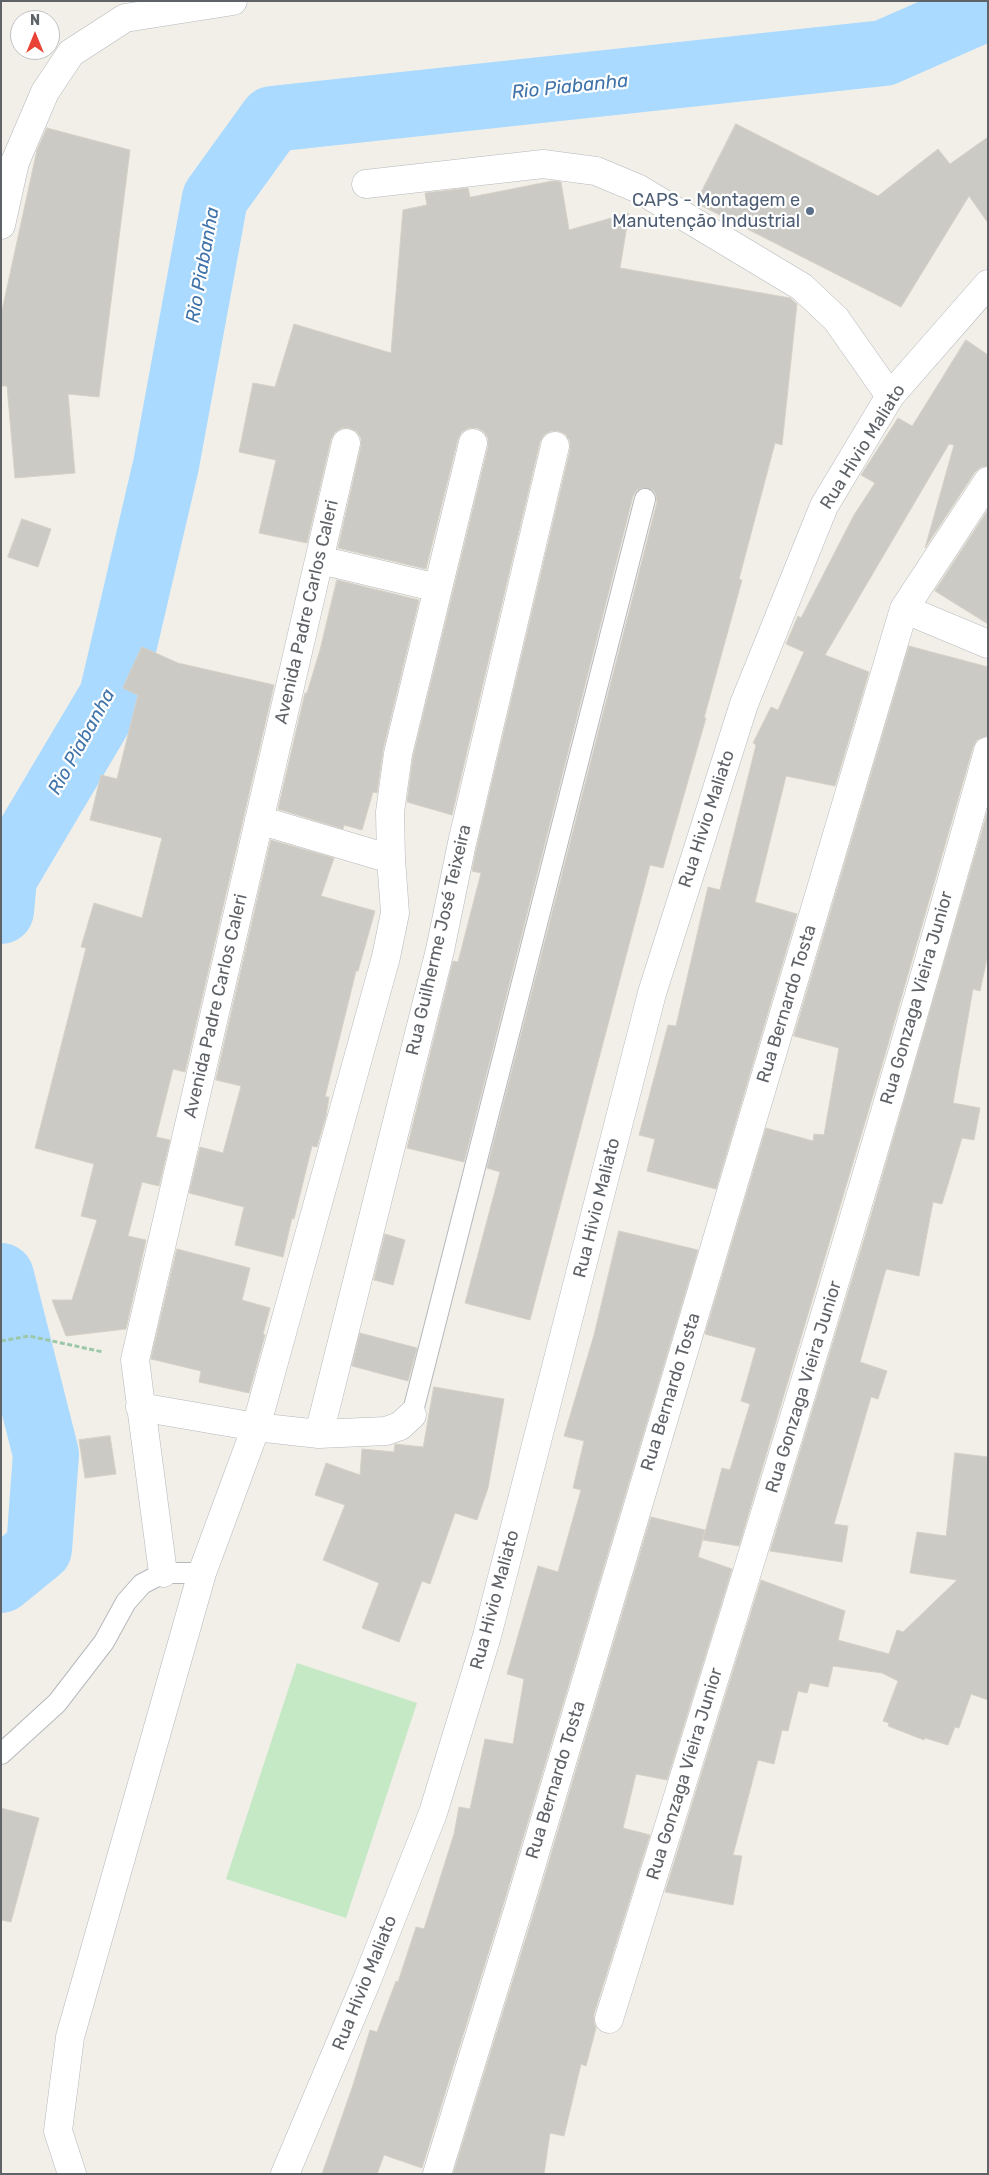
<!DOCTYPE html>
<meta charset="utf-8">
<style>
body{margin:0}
#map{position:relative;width:989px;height:2175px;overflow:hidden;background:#f1efe8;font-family:Rubik,sans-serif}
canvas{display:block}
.frame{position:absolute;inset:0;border:2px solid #5f6368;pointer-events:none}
.north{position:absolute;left:10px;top:10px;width:50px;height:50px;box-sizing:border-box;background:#fff;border:1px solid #bfc1c3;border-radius:50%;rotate:0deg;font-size:14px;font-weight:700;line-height:20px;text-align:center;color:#5f6368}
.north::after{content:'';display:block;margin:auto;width:18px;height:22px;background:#ea4335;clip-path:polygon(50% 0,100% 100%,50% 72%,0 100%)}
</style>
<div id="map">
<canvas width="989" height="2175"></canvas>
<div class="frame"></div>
<div class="north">N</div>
</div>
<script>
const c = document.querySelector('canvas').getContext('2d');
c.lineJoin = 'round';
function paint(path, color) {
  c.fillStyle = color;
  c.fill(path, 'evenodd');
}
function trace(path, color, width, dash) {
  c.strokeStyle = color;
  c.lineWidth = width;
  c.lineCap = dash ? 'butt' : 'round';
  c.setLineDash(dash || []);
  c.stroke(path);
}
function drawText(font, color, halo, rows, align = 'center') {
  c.font = font + ' Rubik,sans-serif';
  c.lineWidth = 4.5;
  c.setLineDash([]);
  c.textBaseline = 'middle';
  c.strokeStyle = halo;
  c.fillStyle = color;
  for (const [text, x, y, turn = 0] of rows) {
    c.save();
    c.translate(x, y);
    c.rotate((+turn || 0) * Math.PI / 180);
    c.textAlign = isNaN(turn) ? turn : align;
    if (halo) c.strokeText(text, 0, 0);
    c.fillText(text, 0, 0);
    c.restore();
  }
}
paint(new Path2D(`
 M297,1663L417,1703L346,1918L226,1879Z`), '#c5e8c5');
trace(new Path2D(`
 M1,911L4,878L112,696L166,465L215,198L272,119L884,53L984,9L988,5
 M1,1276L46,1454L39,1549L1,1580`), '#aadaff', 66);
const building = new Path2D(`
 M736,124L878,196L938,149L950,164L988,137V223L969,196L901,307L696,203Z
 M47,128L130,150L99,397L68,394L75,473L15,478L7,386H1V315L37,150Z
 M553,181L561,182L569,230L629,213L620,268L790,298L797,304L782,445L775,443L739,579L742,580L704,718H706L663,868L650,865L530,1320L465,1303L500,1172L487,1168L657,502L656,495L653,490L642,488L637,490L633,496L464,1162L407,1148L453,961L458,962L481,873L472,871L477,846L570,450V441L565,434L558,431H551L544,435L540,442L452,815L407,802L413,757L488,447V438L483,431L477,428H469L462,432L458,439L426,569L338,548L361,446V438L356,431L349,428H342L335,432L331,439L307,543L259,533L276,460L239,452L253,383L275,387L294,324L391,353L403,210L427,205L425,193L468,188L470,197Z
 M966,340L988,355V466L981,467L975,472L925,548L954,445L949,444L825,655L869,672L835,786L786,776L755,902L797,914L716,1189L647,1171L655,1139L639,1135L668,1025L676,1026L708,887L720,890L756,745L753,743L771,707L778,710L804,652L786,644L798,616L801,618L854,515L875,483L861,475L898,418L912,426Z
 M988,510V624L935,591Z
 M22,519L51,529L38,567L8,557Z
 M337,580L419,600L383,750L377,793L373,792L362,830L344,825L343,829L278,809L305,693H307L320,650Z
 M909,646L988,667V736L977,740L973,747L882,1065L739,1546L703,1540L722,1468L730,1470L750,1404L741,1401L756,1348L705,1334L766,1128L813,1141L814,1134L824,1135L839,1048L794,1036Z
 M142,647L178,663L274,685L185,1072L173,1069L156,1137L170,1140L159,1186L142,1182L128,1236L146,1240L126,1329L66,1336L52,1300H72L97,1220L81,1216L94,1164L35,1148L86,948L81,947L94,903L142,918L162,838L90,820L101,775L117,779L138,695L123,688Z
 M988,810V954L980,991L973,989L953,1103L980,1108L974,1140L962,1138L942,1204L933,1202L919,1276L886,1269L860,1362L887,1371L878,1399L871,1397L834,1524L848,1526L842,1562L770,1551L866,1233Z
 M271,840L334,858L321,896L375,911L358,971H356L325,1097H329L326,1116L317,1147L312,1146L294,1219L292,1218L283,1257L235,1245L244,1207L189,1193L200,1147L223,1153L241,1086L216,1080Z
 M619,1231L698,1250L504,1902L422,2168L384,2155L377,2174H322L353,2085L370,2030L377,2032L396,1981L398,1982L416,1927L424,1929L454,1834L459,1807L470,1809L485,1739L513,1744L524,1679L507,1674L538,1566L558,1572L581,1490L573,1488L584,1441L564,1436L594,1335Z
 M385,1234L405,1240L393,1285L374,1280Z
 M177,1249L250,1268L242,1300L270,1308L263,1334L265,1335L249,1393L199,1382L201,1371L151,1359Z
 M360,1333L417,1348L408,1381L352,1366Z
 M434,1387L504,1399L488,1488L477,1520L455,1513L430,1584L422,1581L399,1642L362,1628L379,1583L323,1560L345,1505L315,1495L326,1463L360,1475L362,1449L394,1452L395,1444L423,1447Z
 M110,1436L116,1474L85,1478L79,1440Z
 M955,1453L988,1457V1700L971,1694L959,1728L955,1727L948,1745L925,1738L924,1740L888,1726L889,1723L883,1721L898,1681L882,1673L833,1666L828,1687L810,1683L807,1693L798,1691L788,1731L782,1730L774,1764L758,1760L733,1855L742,1856L733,1905L665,1892L761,1580L845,1611L838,1640L889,1654L897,1630L903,1632L957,1580L910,1573L917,1532L946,1536Z
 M651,1517L705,1530L698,1557L732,1569L667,1780L636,1774L623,1828L650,1835L594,2014V2022L596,2028L586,2066L581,2064L564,2136L550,2133L544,2174H453L534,1912Z
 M1,1808L39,1818L11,1922L1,1920Z`);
paint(building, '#cccac5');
trace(building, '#d6d1c6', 1);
const lane = new Path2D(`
 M412,1415L645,499
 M1,1754L57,1703L104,1642L126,1602L142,1584L163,1573H202`);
const street = new Path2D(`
 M366,184L543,164L596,171L639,189L802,287L836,319L890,396
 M1,225L15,162L45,92L71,53L125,18L233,1
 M320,560L438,588
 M904,609L988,644
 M259,820L391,859
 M140,1407L256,1427L319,1434L386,1431L400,1426L412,1415
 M319,1434L440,950L462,843L555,446
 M163,1573L135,1360L346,443
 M609,2019C740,1598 870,1177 988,751
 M72,2174L58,2131L70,2037L202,1573L256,1427L386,957L395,913L391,859L390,812L398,754L473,443
 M437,2174L519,1907L904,609L988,481`);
const secondary = new Path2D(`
 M285,2174L367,1980L433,1813L487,1636L652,993L744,704L824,506L890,396L988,284`);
trace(lane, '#b5b8bc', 22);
trace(street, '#b5b8bc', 29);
trace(secondary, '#b6babf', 29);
trace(new Path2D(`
 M1,1341L29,1336L103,1352`), '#9cc7a9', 3, [5, 2.5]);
trace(lane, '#fff', 20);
trace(street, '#fff', 28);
trace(secondary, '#fff', 28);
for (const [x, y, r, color] of [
 [810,211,5,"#5c6f8a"]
]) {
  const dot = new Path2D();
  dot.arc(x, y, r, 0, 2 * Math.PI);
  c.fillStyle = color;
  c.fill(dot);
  trace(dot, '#fff', 2);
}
drawText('18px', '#4e5e75', '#fff', [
 ["CAPS - Montagem e",800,201],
 ["Manutenção Industrial",800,222]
], 'right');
drawText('18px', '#5f6368', '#fff', [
 ["Rua Hivio Maliato",863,447,-58],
 ["Avenida Padre Carlos Caleri",307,612,-77],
 ["Rua Hivio Maliato",707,819,-72],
 ["Rua Guilherme José Teixeira",439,940,-77],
 ["Rua Gonzaga Vieira Junior",917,998,-74],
 ["Rua Bernardo Tosta",787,1004,-73],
 ["Avenida Padre Carlos Caleri",216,1006,-77],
 ["Rua Hivio Maliato",597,1208,-76],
 ["Rua Gonzaga Vieira Junior",804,1387,-73],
 ["Rua Bernardo Tosta",671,1392,-73],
 ["Rua Hivio Maliato",495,1600,-75],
 ["Rua Gonzaga Vieira Junior",685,1774,-73],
 ["Rua Bernardo Tosta",556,1780,-73],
 ["Rua Hivio Maliato",365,1983,-68]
]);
drawText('italic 19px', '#4174aa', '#fff', [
 ["Rio Piabanha",570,87,-6],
 ["Rio Piabanha",203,265,-80],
 ["Rio Piabanha",82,742,-61]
]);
</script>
